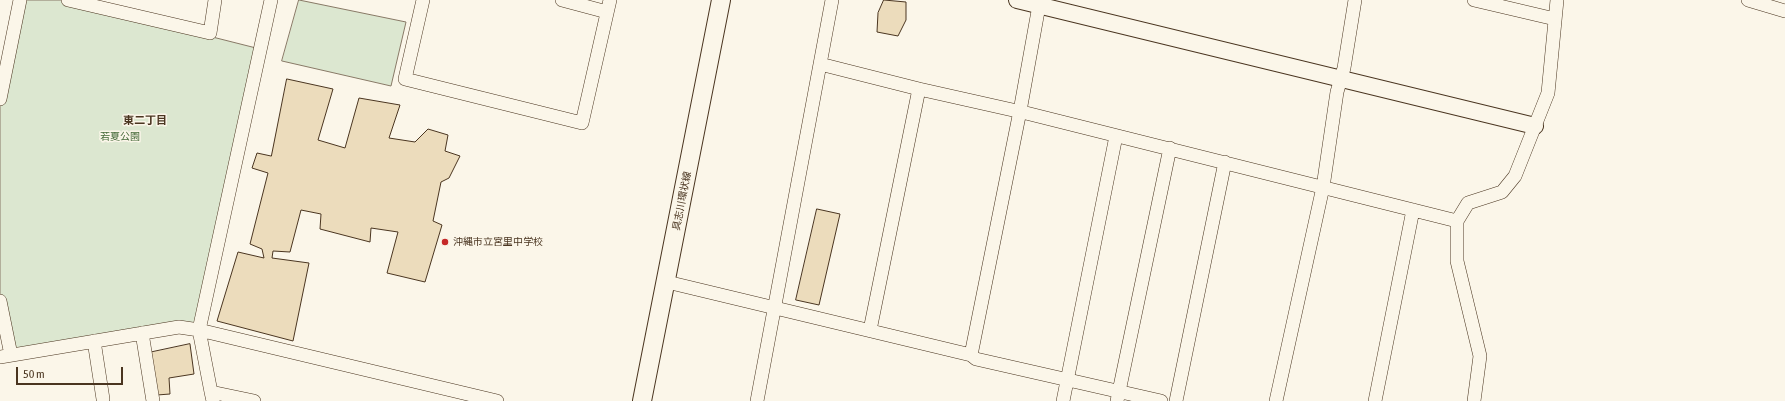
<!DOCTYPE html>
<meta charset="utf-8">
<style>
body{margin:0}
#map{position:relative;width:1785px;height:401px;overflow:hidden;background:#fbf6e9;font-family:"Asap Condensed",sans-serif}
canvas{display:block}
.scale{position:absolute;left:16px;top:367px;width:107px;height:18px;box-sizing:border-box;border:2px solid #4a3520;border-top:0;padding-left:5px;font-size:12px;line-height:14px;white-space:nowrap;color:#4a3520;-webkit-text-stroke:3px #fbf6e9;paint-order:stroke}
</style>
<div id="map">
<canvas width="1785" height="401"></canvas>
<div class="scale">50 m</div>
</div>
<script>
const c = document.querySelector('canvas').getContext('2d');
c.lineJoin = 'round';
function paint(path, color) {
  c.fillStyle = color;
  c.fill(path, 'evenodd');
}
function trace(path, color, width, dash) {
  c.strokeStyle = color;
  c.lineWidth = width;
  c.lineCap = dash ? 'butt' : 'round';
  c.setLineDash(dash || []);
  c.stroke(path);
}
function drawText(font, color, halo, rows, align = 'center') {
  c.font = font + ' "Asap Condensed","Noto Sans JP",sans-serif';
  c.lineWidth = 3;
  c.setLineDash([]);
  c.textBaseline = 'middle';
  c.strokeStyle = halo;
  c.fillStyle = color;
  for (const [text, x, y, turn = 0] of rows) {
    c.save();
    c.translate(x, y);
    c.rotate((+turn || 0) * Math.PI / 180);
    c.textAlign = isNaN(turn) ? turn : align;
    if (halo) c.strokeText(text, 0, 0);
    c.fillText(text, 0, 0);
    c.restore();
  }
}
const green = new Path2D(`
 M20,0H66L260,49L199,330L11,355L0,301V99Z
 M299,0L406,22L391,86L282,61Z`);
paint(green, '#dce7d0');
trace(green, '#887966', 1);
const building = new Path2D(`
 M884,0L906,2V20L898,36L877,32L878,13Z
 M287,79L333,89L318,140L345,148L359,98L400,105L389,138L415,142L428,129L448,135L445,151L460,156L449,178L441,182L433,221L442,225L425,282L387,273L398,232L371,228L370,242L320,229L321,214L301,210L290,252L273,251L272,258L309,263L293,341L217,321L238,252L264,258L262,249L250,244L268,173L252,168L257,153L271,156Z
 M817,209L840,214L819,305L796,300Z
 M190,344L194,374L169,378L170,394L157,395L148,353Z`);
paint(building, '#ecdcbc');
trace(building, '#4a3520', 1);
const minor = new Path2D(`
 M68,0L210,33L215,0
 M423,0L405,79L582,123L610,0
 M562,0L607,12
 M1474,0L1555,19
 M1748,0L1785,11
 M820,64L919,89L1026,113L1457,221
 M0,99L20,0
 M667,282L971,355L976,359L1161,401
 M0,301L11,355
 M870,330L919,89
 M142,333L153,401
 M94,341L103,399
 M971,355L1020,111L1040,0
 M0,357L179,327L199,330L497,401
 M211,392L199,330L271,0
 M213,401L211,392L254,401
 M757,401L832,0
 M1063,401L1116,136
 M1117,401L1170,148
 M1176,401L1225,162
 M1276,401L1323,187L1337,92L1344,68L1355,0
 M1375,401L1413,210
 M1474,401L1480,356L1457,261V221L1468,203L1502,192L1515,176L1548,93L1557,0`);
const tertiary = new Path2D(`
 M1017,0L1535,126`);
const secondary = new Path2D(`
 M642,401L721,0`);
trace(minor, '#4a3520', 14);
trace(tertiary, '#4a3520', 18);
trace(secondary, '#4a3520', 20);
trace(minor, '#fbf6e9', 13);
trace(tertiary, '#fbf6e9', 16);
trace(secondary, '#fbf6e9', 18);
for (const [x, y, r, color] of [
 [445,242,4,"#c62828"]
]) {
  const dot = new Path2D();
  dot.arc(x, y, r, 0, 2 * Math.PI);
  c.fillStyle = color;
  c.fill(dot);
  trace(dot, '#fbf6e9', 1.5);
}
drawText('10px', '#436837', '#fbf6e9', [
 ["若夏公園",120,137]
]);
drawText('10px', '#4a3520', '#fbf6e9', [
 ["具志川環状線",682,201,-79]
]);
drawText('10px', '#4a3520', '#fbf6e9', [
 ["沖縄市立宮里中学校",453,242]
], 'left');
drawText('bold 11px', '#4a3520', '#fbf6e9', [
 ["東二丁目",145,121]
]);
</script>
